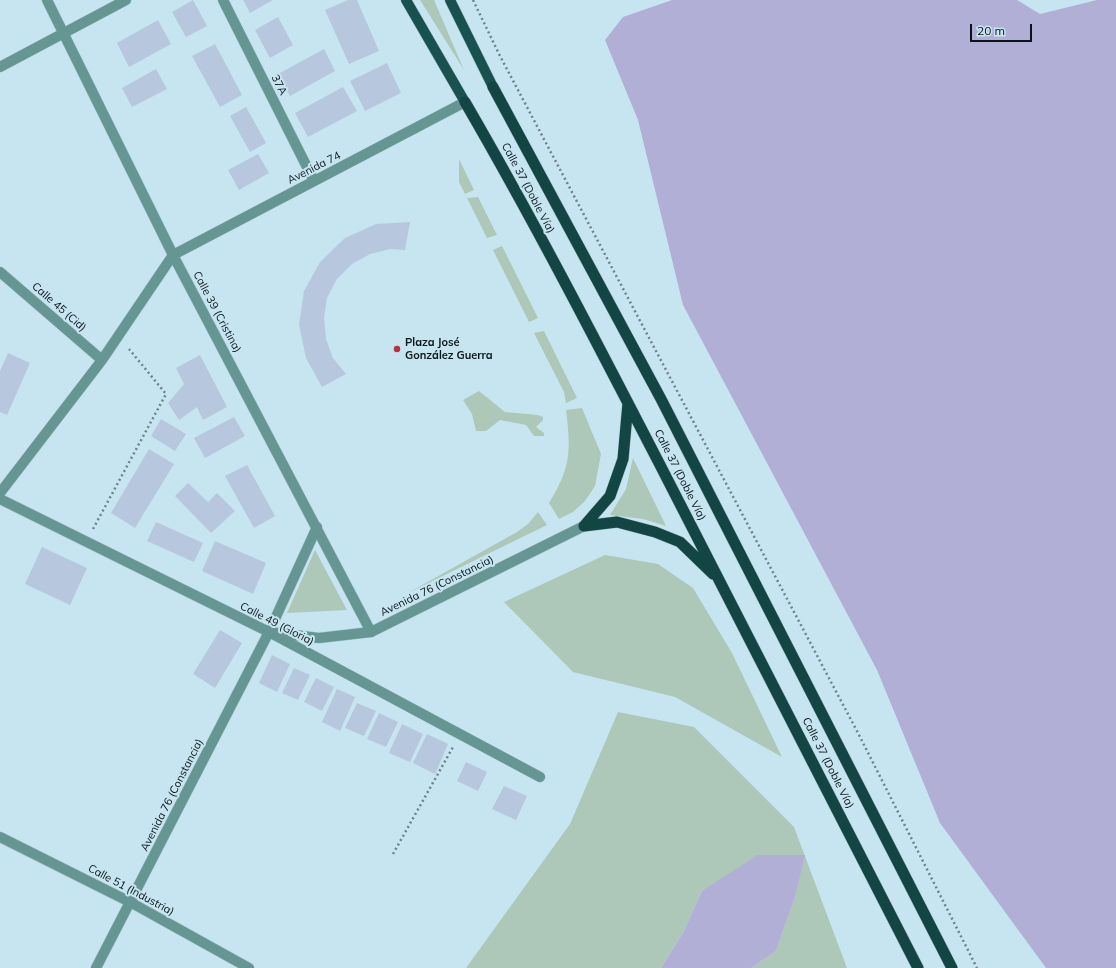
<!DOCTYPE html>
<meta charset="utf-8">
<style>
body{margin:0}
#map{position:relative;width:1116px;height:968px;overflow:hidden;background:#c7e5f1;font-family:Mulish,sans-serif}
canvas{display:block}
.scale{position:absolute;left:970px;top:24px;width:62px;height:18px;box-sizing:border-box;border:2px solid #0a1519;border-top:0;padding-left:5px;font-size:12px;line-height:14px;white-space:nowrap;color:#0a1519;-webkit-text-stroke:3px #c7e5f1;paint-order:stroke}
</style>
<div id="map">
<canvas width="1116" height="968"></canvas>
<div class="scale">20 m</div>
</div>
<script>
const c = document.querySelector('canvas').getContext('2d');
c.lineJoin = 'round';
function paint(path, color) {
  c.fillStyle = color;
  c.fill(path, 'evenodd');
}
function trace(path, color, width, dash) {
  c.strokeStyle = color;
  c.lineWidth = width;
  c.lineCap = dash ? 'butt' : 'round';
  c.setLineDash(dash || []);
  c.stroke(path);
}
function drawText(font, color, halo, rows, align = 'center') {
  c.font = font + ' Mulish,sans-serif';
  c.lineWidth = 4;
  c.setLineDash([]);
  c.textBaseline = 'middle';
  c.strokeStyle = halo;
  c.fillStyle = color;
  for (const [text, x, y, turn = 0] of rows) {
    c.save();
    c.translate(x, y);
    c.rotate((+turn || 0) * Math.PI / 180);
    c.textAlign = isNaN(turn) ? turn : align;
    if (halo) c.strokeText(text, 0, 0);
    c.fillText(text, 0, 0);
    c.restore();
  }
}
paint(new Path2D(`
 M420,0H434L464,70Z
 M459,159L474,190L465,194L459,182Z
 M478,197L497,235L487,238L467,198Z
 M502,246L538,318L529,322L493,250Z
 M544,331L577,398L566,403L564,392L534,333Z
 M479,391L505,412L538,415L543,417V420L536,427L544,433V436H534L526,425L500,420L486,431H476L472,414L463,400Z
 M582,408L601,454L595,486L585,501L573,512L559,519L549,503C571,468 571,450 566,410Z
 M633,458L666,526L643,519L610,515L626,489Z
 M538,512L547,525L408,593L517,532L528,524Z
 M315,550L347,610L287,613Z
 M605,555L658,564L693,588L732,653L782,757L675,697L573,672L504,602Z
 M618,712L694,727L794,827L847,968H751L776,951L795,897L804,855L702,891L683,933L661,968H466L570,824Z`), '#adc7b9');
paint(new Path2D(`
 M672,0H1017L1040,14L1097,0H1116V968H1046L940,823L877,670L683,305L638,120L605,40L623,17Z
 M758,855H805L795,897L776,951L751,968H661L683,933L702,891Z`), '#b1afd6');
paint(new Path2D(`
 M193,0L207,26L186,37L172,12Z
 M243,0H273L250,13Z
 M348,0H357L379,51L349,64L325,10Z
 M278,17L293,45L270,58L255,30Z
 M158,20L171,44L129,67L117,43Z
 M215,44L242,95L220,107L192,56Z
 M324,49L335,71L290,96L278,74Z
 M387,63L401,93L365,111L350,81Z
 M156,69L167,89L132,107L122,88Z
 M343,87L357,111L308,137L295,113Z
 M246,107L266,143L250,152L230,116Z
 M258,154L269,173L239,190L228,170Z
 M410,222L405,250L390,249L370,254L352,264L337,279L327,298L324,318L326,339L333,358L346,374L322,387L306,358L299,325L304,291L320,262L345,238L376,224Z
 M8,353L30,363L7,415L0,412V371Z
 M200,355L227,407L203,420L197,407L179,420L168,403L184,384L176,368Z
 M234,417L245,436L205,458L194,438Z
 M161,419L186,434L175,451L151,436Z
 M149,449L174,464L135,528L111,513Z
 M247,465L275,516L254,528L225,476Z
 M188,483L208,502L217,493L235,511L211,533L175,496Z
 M156,522L203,543L194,562L147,541Z
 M215,541L266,563L253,594L202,571Z
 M42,547L87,568L70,605L25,584Z
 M220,630L242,643L215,688L193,674Z
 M272,655L290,664L277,692L259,683Z
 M294,668L310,675L298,700L282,693Z
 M316,678L334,687L322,711L304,702Z
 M337,689L355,697L340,731L322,722Z
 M357,703L376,711L364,736L345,728Z
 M379,713L398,722L386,747L367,739Z
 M402,724L423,734L410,762L389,753Z
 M427,734L448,744L435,774L413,763Z
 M466,762L487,772L478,791L457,781Z
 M504,786L527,796L516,820L492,809Z`), '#b7c7dd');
const minor = new Path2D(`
 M47,0L173,255L371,632
 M223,0L314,181
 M0,67L126,0
 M0,272L102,360
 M0,493L102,360L173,255L465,102
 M269,632L540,777
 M0,837L130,902L249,968
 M96,968L269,632L317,527`);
const tertiary = new Path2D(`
 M0,499L269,632L319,638L371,632L584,526`);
const primary = new Path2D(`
 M406,0L465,102
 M450,0L493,87`);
const trunk = new Path2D(`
 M493,87L661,399L952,968
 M465,102C533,219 596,341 658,461C746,630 832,799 918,968
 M584,526L617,522L655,532L680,542L713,574
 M584,526L610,496L623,459L628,403`);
trace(minor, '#a5c0ca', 11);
trace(tertiary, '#a5c0ca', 11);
trace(primary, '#a5c0ca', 11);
trace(trunk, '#a5c0ca', 12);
trace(new Path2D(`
 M473,0L500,56L858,733L977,968
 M93,529L166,394L129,349
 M393,854L453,747`), '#6d828a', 2.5, [2, 3]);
trace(minor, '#659694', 10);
trace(tertiary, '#659694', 10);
trace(primary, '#175251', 10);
trace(trunk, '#124544', 11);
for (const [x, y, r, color] of [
 [397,349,4,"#bf2f3d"]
]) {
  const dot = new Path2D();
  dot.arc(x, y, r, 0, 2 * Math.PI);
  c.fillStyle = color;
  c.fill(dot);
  trace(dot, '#c7e5f1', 1.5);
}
drawText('11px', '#0a1519', '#c7e5f1', [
 ["37A",279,85,63],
 ["Avenida 74",314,168,-27],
 ["Calle 37 (Doble Vía)",528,188,62],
 ["Calle 45 (Cid)",59,307,41],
 ["Calle 39 (Cristina)",217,312,62],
 ["Calle 37 (Doble Vía)",680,475,63],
 ["Avenida 76 (Constancia)",437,586,-26],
 ["Calle 49 (Gloria)",277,624,27],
 ["Calle 37 (Doble Vía)",828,763,63],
 ["Avenida 76 (Constancia)",172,795,-63],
 ["Calle 51 (Industria)",131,890,28]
]);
drawText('bold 11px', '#0a1519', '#c7e5f1', [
 ["Plaza José",405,343],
 ["González Guerra",405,356]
], 'left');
</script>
